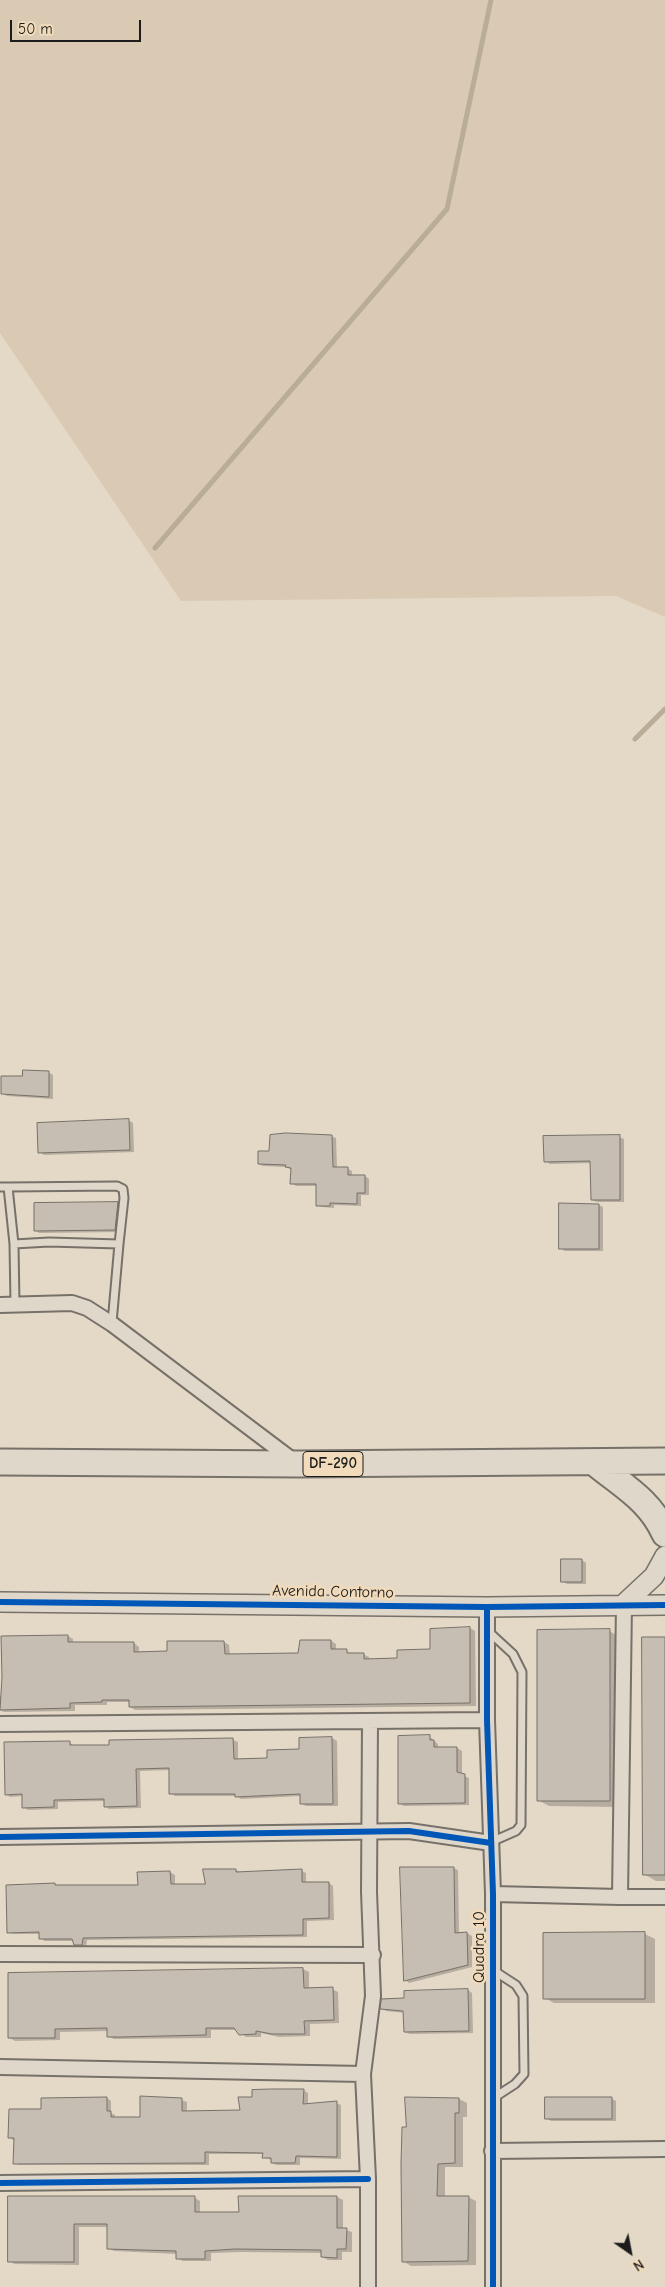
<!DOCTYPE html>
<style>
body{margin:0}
#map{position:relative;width:665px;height:2287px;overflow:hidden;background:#e4d8c7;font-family:"Comic Neue",sans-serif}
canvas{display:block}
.north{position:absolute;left:605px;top:2227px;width:50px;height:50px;-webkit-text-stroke:4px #f1dbba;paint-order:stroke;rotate:147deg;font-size:14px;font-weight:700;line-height:20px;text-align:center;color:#1c1c1c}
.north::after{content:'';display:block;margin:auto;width:18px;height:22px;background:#1c1c1c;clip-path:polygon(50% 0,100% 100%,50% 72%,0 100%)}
.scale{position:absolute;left:10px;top:20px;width:131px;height:22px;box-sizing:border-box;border:2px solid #1c1c1c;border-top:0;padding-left:6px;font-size:15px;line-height:18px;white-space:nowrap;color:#1c1c1c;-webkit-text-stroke:4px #f1dbba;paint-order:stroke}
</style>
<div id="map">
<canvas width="665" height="2287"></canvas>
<div class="north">N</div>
<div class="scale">50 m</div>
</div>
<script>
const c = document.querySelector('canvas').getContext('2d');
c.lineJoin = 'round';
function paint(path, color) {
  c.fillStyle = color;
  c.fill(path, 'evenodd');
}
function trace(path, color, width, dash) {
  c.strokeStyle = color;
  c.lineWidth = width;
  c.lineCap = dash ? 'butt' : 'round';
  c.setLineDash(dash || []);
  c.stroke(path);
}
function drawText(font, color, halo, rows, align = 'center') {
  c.font = font + ' "Comic Neue",sans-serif';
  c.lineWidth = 5;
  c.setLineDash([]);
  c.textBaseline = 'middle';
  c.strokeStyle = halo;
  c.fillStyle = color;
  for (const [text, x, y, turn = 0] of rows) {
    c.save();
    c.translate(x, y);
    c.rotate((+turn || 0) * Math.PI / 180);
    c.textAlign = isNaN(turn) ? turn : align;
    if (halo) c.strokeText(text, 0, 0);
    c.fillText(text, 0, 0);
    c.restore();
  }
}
paint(new Path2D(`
 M0,0H665V617L616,596L181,601L0,333Z`), '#dacab3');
paint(new Path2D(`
 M48,1072L53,1075V1099L7,1096L2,1093Z
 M128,1120L133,1123L134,1152L44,1155L40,1152Z
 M331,1136L336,1138L337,1168L348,1169L352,1171V1176H365L369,1179V1195H361V1206L334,1205V1208L322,1207L317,1205L318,1186H296L292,1183V1170L286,1167L263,1166L259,1164L271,1152Z
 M619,1137L624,1139V1202H597L592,1200V1163L550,1164L545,1161Z
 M118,1203L122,1206L119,1232L39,1233L35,1230V1204Z
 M599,1205L603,1207V1251H565L560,1248Z
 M582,1560L586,1563V1584H567L562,1581Z
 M470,1628L475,1631L476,1706L135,1710L130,1707V1702H107V1705H75V1711L4,1712L0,1710V1696H3L2,1637L68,1636L73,1639V1643H134L139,1647V1653L169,1652V1643L224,1642L229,1645L230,1655L299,1654L331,1641L336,1644V1651L363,1654L369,1657V1660L399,1659L432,1651Z
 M609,1631L620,1637V1807L549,1806L538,1800Z
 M665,1638V1881H656L644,1874Z
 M430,1737L438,1744V1748H457L462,1751V1775L469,1778V1805L404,1806L399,1803Z
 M332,1738L337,1741L338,1806H306L301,1803V1796L241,1799L236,1796H175L171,1793L170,1770L140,1771L141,1808L109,1809L105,1806V1801L58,1802V1809L28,1810L23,1807V1796L10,1797L6,1794L69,1742L74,1746H110V1742L233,1740L238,1742V1760L268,1759L301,1751L300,1739Z
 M453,1868L458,1870L459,1934L467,1933L472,1936V1967L409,1983L405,1980Z
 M236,1870L241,1873L302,1871L306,1873V1883H329L333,1886L334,1920L307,1921V1937L87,1940L86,1947H80L75,1945L74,1941H45L40,1938V1934H13L8,1932L55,1884L58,1886H139L170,1872L175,1875V1885H206Z
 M645,1934L655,1939V2003H554L545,1998Z
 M303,1969L309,1972V1990L332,1989L338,1992L339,2023L310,2024V2036L279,2037L261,2033V2037H246L237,2030H211V2038L114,2039L108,2036V2031L60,2032V2040L15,2041L10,2038L9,1974Z
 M468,1990L472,1993L473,2033L410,2034L405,2032V2013L386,2011L382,2008L406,2000Z
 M303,2090L308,2093V2105L336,2103L341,2105V2159L300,2158V2165H277L272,2163V2160L263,2157L264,2154H209V2165H19L14,2163L15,2141L10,2138L42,2110L107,2098L111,2101V2113L115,2115V2118L141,2119V2097H172L187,2102V2112H241L254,2098Z
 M459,2099L467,2103V2117H463V2167H445V2197H468L476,2201V2265L411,2266L403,2261Z
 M612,2099L616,2101V2121H551L546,2118Z
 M9,2197L195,2198L200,2201V2213H240L337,2197L343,2200V2229L352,2232V2252H342V2260H328L322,2257V2253L242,2252L211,2253V2261H183L177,2258V2254L114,2251L108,2248V2227H79V2265L15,2264L9,2261Z`), '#0003');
trace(new Path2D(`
 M155,548L447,209L491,0
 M635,739L665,709`), '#baad98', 5);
const building = new Path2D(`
 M23,1070L49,1071V1097L1,1094V1076H22Z
 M129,1119L130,1150L38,1153L37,1123Z
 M286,1133L332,1135L333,1167H348V1175H365V1193H357V1204L330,1203V1206H316V1184H290L291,1168L285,1167L286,1165L258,1164V1151H269L270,1135Z
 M620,1135V1200H591L590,1161L544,1162L543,1136Z
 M118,1202L115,1230L34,1231V1203Z
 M559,1203L599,1204V1249H559Z
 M561,1559H582V1582H561Z
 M470,1627V1703L129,1707V1700H102V1702L70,1703V1708L0,1710L2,1677L1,1636L68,1635V1642H134V1652L167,1651V1641H224L225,1654L298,1653L300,1640H331V1649H347V1653H364V1659L397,1658V1650L430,1649V1629Z
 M610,1629V1801H537V1630Z
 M642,1637H665V1875H643Z
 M430,1735V1740H434V1747H457V1772L465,1774V1803L398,1804V1736Z
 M332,1737L333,1804H300V1794L235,1797V1794H169V1768L136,1769L137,1806L104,1807V1799L54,1800V1807L22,1808V1794L5,1795L4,1742L70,1741V1745H109V1740L233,1738L234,1759L267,1758V1750L299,1749V1738Z
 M400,1867H454L455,1933L467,1932L468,1965L404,1981Z
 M203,1869H236V1872L302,1869V1882H329V1918L303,1919V1935L83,1938L82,1945H74L72,1939H39V1932L7,1933L6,1885L55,1883V1885H138L137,1872L170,1871L171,1884H205Z
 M645,1932V1999H543V1933Z
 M303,1968L304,1988L333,1987L334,2020L304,2021L305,2034H272L256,2031V2034L239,2035L234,2028H206V2035L121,2037H107V2028L55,2029V2038H8V1973Z
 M468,1989L469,2031L404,2032L403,2011L380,2009L381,1999L404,1998V1991Z
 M271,2089H304L303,2104L337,2101V2157L296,2156L295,2163H271V2158H262L263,2153L205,2152V2163L13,2164L14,2138H8L9,2109H41V2098L107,2097V2111H111V2117H140V2096L182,2098V2111L240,2110L238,2097H252V2090Z
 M405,2097L459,2098V2113H455V2163L438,2164L437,2196H469L468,2261L402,2262L401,2164L402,2127H406Z
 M545,2097H612V2119H545Z
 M8,2196H195V2212H239L238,2196H337V2228H347L346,2249H337V2258L321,2257V2250L235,2249L205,2251V2259H176V2251L107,2249V2224H74V2262H8Z`);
paint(building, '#c6beb2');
trace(building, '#767169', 1);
const lane = new Path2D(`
 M0,1187H8L14,1244
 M8,1187L117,1186L123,1189L124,1198L119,1244
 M15,1304L14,1244L49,1242L119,1244L112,1323
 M488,1631L513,1654L522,1672L521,1825L516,1831L491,1842
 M492,2099L515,2084L524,2074L523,1996L516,1985L493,1970`);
const street = new Path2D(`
 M0,1305L72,1303L87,1308L112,1324L295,1462
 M624,1604L620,1897H665
 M487,1607V1720L493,1894V2287
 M0,1724L487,1720
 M0,1837L409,1831L491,1843
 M493,1894L620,1897
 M0,1954L373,1955
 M0,2067L363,2074
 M492,2151L665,2149
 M0,2183L368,2179
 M368,2287V2179L363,2074L373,1996L369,1892L370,1721`);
const secondary = new Path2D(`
 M0,1602L487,1607L665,1605
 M624,1604L654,1576L665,1556`);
const highway = new Path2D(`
 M0,1462L299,1464L665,1461
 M595,1463C623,1486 650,1500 665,1534`);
trace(lane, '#767169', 11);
trace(street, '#767169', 18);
trace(secondary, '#767169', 22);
trace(highway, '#767169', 29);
trace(lane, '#e0d7cb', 7);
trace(street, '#e0d7cb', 14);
trace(secondary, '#e0d7cb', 19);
trace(highway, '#e0d7cb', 25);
trace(new Path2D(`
 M0,1602L487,1607L665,1605
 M487,1607V1720L493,1894V2287
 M0,1837L409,1831L491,1843
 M0,2183L368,2179`), '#0057b8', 6);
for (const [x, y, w] of [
 [333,1464,60]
]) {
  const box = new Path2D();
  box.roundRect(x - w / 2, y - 12.5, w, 25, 4);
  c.fillStyle = '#f1dbba';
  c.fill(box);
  trace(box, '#1c1c1c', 1);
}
drawText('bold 15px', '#1c1c1c', null, [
 ["DF-290",333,1464]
]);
drawText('16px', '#1c1c1c', '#f1dbba', [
 ["Avenida Contorno",333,1592,1],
 ["Quadra 10",479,1947,-90]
]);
</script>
